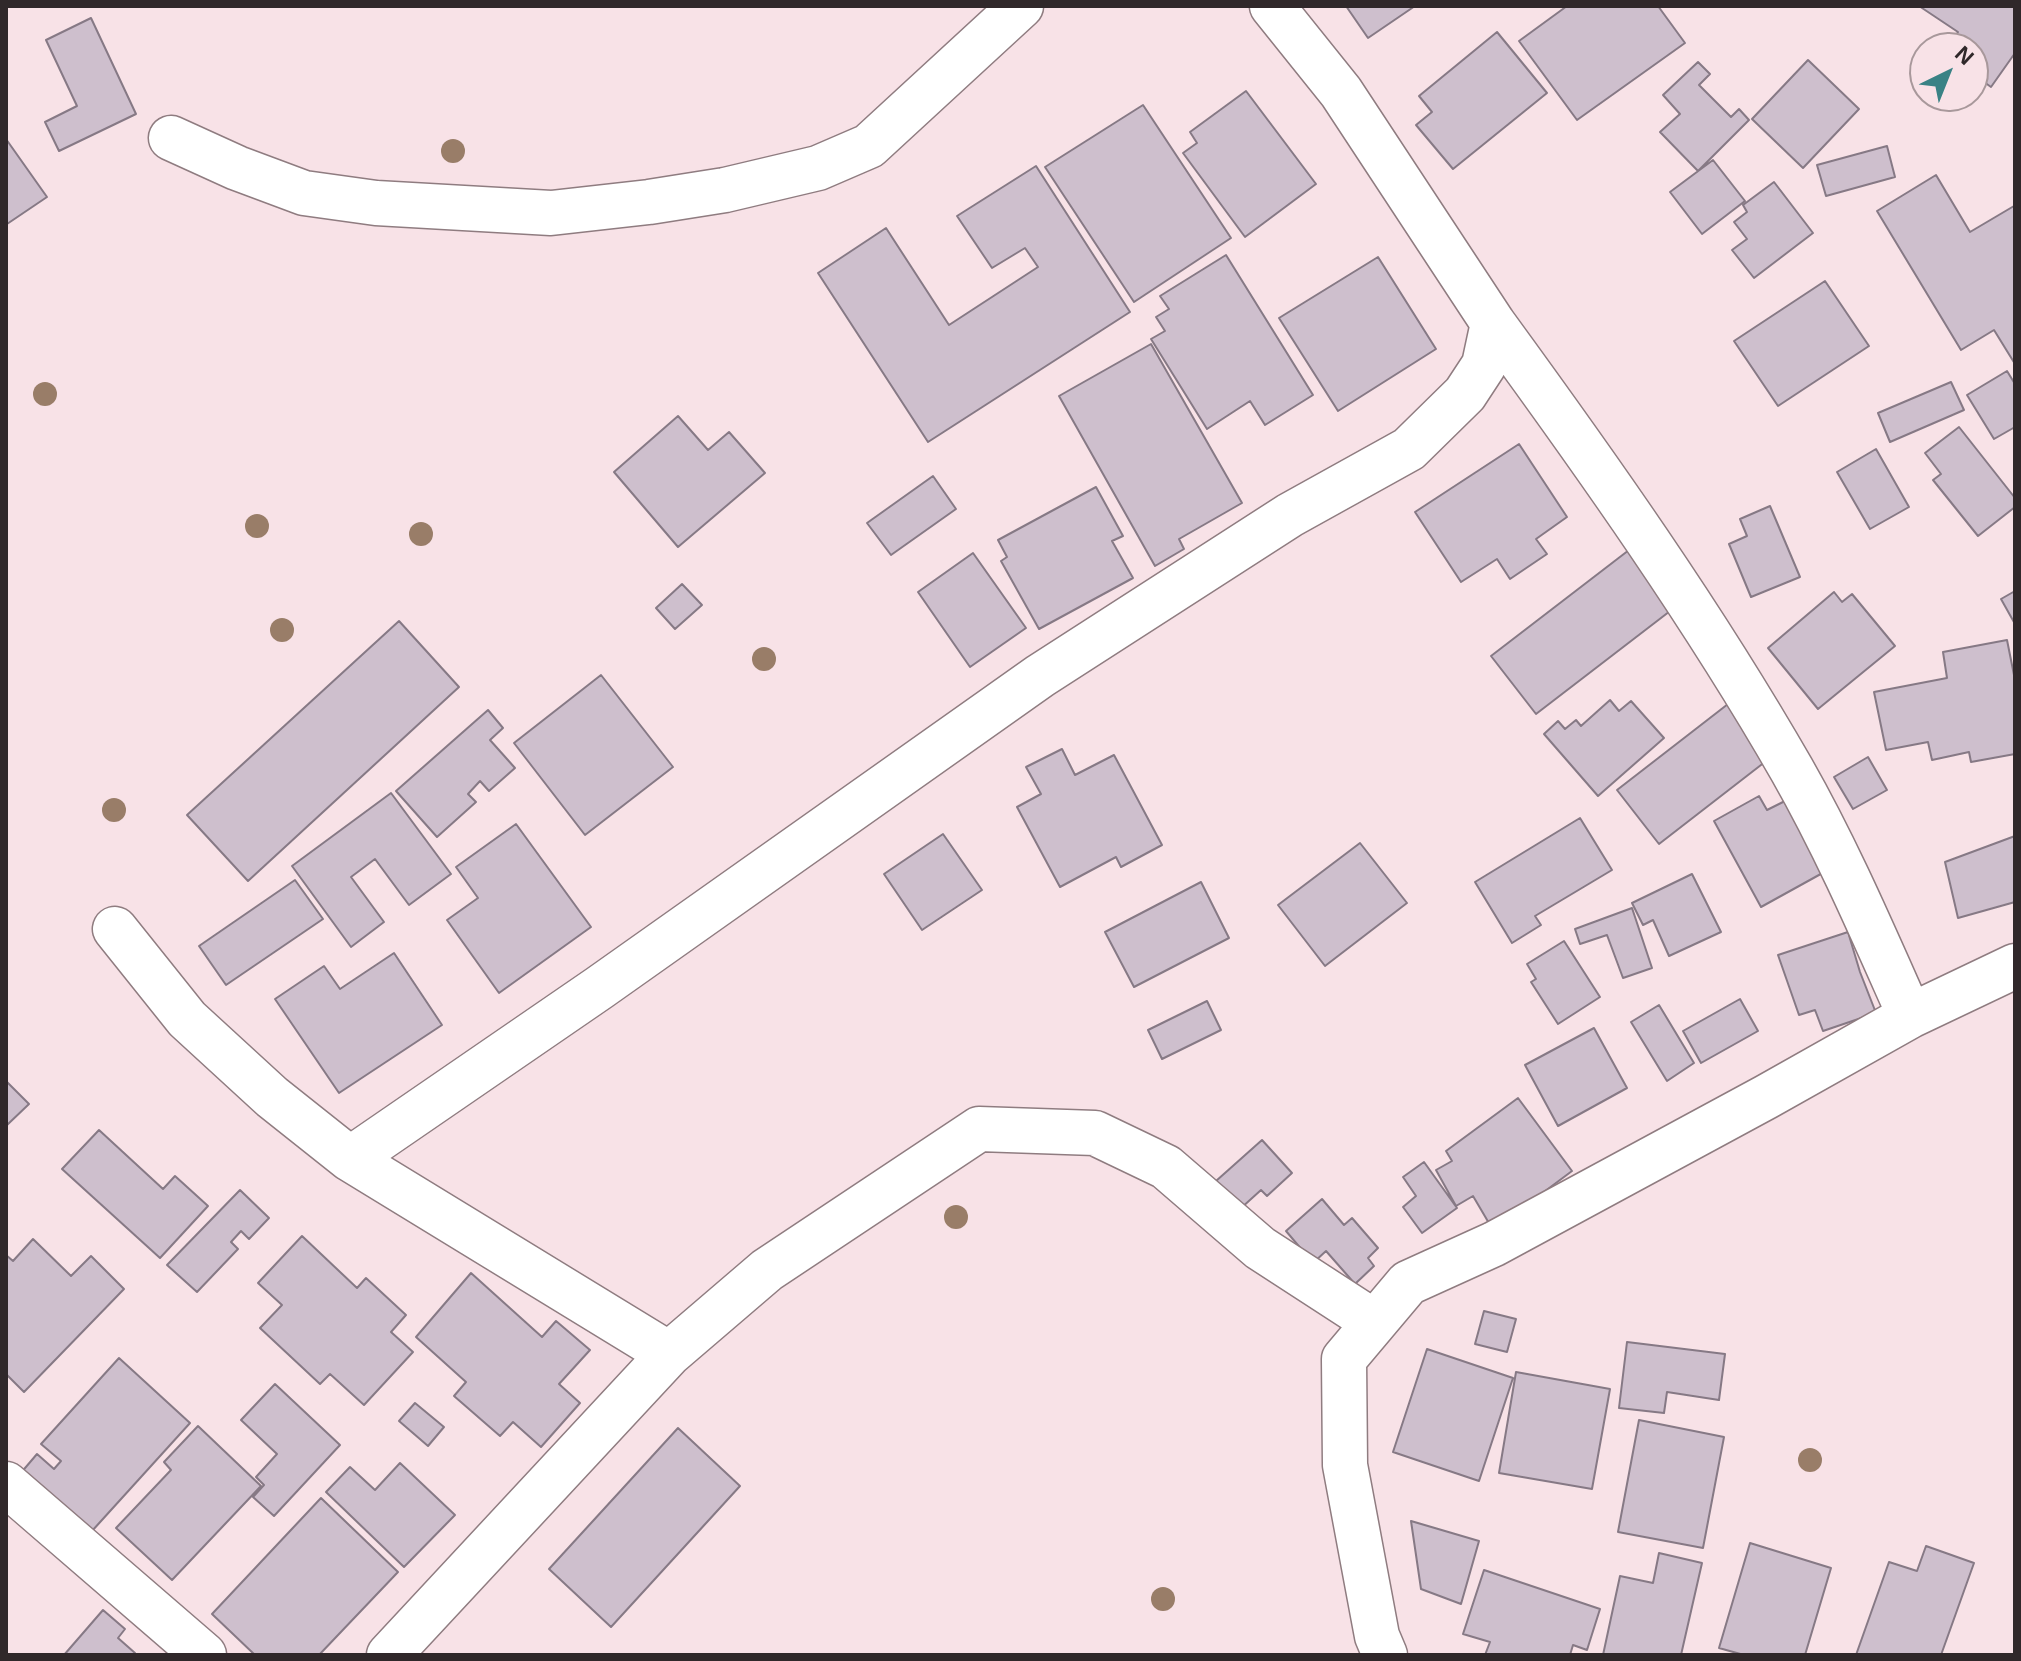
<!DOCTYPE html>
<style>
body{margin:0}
#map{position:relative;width:2021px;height:1661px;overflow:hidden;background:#f8e2e7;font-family:Helvetica,sans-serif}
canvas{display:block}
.frame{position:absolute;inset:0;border:8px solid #30282a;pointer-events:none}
.north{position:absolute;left:1909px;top:32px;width:80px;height:80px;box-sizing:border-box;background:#f8e2e7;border:2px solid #a8989b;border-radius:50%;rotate:43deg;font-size:22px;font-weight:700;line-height:32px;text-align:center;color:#30282a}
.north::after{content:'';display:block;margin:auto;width:28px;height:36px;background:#398285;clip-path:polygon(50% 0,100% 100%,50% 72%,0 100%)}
</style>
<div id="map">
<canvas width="2021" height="1661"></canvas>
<div class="frame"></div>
<div class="north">N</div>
</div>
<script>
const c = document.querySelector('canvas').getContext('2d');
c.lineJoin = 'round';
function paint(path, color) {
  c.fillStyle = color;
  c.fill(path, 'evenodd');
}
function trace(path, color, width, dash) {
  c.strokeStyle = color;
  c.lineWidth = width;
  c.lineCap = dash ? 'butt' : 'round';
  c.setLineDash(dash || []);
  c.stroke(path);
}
const building = new Path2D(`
 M1346,6H1415L1368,38Z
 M1567,6H1658L1685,43L1577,120L1519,41Z
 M1919,6H2015V53L1991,87L1973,74V48H1947L1958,32Z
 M91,18L136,114L59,151L45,122L77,106L46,40Z
 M1497,32L1547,93L1453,169L1416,125L1432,112L1419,96Z
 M1808,60L1859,109L1803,168L1752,119Z
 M1698,62L1710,74L1699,85L1731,117L1739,109L1749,120L1698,171L1660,132L1680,114L1663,95Z
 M1246,91L1316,184L1245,237L1183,153L1197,143L1190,132Z
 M1143,105L1231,238L1134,302L1045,167Z
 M6,139L47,197L7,224L6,222Z
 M1887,146L1895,177L1826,196L1817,165Z
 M1713,160L1745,201L1702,234L1670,192Z
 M1036,166L1130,312L928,442L818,273L886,228L949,325L1038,267L1025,248L992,268L957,216Z
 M1936,175L1970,232L2014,206L2015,208V364L1994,330L1961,350L1877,211Z
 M1774,182L1813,233L1754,278L1732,250L1747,239L1734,222L1747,212L1743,205Z
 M1226,255L1313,395L1265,425L1250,401L1207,429L1151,339L1165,331L1156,317L1169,309L1160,296Z
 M1378,257L1436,349L1338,411L1279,318Z
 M1825,281L1869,346L1778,406L1734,341Z
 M1151,344L1242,503L1179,539L1184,549L1155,566L1059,396Z
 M2007,371L2015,384V427L1994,439L1967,395Z
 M1951,382L1964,410L1890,442L1878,413Z
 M678,416L708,450L729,432L765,473L678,547L614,472Z
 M1959,427L2015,498V507L1978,536L1933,480L1941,474L1925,453Z
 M1519,444L1567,517L1536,539L1547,554L1510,579L1497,559L1461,582L1415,512Z
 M1876,449L1909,507L1870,529L1837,472Z
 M933,476L956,509L891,555L867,523Z
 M1096,487L1123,536L1112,541L1133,578L1039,629L1001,561L1007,557L998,540Z
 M1770,506L1800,577L1751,597L1729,544L1747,536L1740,519Z
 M1629,550L1674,608L1536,714L1491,656Z
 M973,553L1026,628L970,667L918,592Z
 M682,584L702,605L675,629L656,608Z
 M2015,591V624L2001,599Z
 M1834,592L1842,602L1852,594L1895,646L1818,709L1768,648Z
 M399,621L459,687L248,881L187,815Z
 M2007,640L2015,680V754L1971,762L1969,752L1932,760L1928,742L1886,750L1874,692L1947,678L1943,652Z
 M601,675L673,767L585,835L514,743Z
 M1610,700L1619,711L1631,701L1664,738L1598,796L1544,734L1558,721L1565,729L1576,720L1581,726Z
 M1728,704L1770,758L1659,844L1617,790Z
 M488,710L503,728L490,740L515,768L489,791L480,781L468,794L476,802L437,837L396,791Z
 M1062,749L1075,775L1114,755L1162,845L1121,867L1116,857L1060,887L1017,807L1041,794L1026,767Z
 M1868,757L1887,790L1853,809L1834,777Z
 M391,793L451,874L409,905L375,859L351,877L384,922L351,947L292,866Z
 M1759,796L1767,810L1789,799L1828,870L1761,907L1714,821Z
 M1580,818L1612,870L1535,916L1541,925L1512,943L1475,882Z
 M516,824L591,927L499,993L447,920L478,898L456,867Z
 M943,834L982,890L922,930L884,874Z
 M2015,836V902L1958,918L1945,862Z
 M1360,843L1407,903L1325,966L1278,905Z
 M1692,874L1721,932L1669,956L1653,920L1643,925L1632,903Z
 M295,880L323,919L226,985L199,946Z
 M1201,882L1229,938L1134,987L1105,932Z
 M1632,908L1652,968L1623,978L1607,935L1580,944L1575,929Z
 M1848,932L1860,972L1876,1013L1823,1031L1815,1010L1799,1015L1778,955Z
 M1564,941L1600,997L1558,1024L1531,982L1536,979L1527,964Z
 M394,953L442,1025L339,1093L275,999L324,966L340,989Z
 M1740,999L1758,1031L1701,1063L1683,1031Z
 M1207,1001L1221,1030L1162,1059L1148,1030Z
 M1659,1005L1694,1063L1667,1081L1631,1022Z
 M1594,1028L1627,1088L1558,1126L1525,1065Z
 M6,1081L29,1104L6,1126Z
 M1518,1098L1572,1171L1493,1230L1473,1196L1456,1206L1436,1170L1452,1161L1446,1151Z
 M99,1130L163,1189L175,1176L208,1206L160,1258L62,1169Z
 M1262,1140L1292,1173L1267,1196L1261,1190L1240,1209L1216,1181Z
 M1424,1162L1457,1208L1422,1233L1403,1207L1416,1196L1403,1177Z
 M240,1190L269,1218L249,1239L241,1231L231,1242L238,1249L197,1292L167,1265Z
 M1322,1199L1344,1225L1352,1218L1378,1248L1368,1258L1374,1266L1355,1284L1326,1251L1313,1263L1286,1231Z
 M302,1236L357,1288L366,1278L406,1315L391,1332L413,1352L364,1405L330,1374L320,1384L260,1328L282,1305L258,1283Z
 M33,1239L71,1276L91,1256L124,1289L24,1392L6,1374V1255L13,1261Z
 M471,1273L542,1337L556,1321L590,1350L559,1384L580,1403L541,1447L513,1422L500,1436L454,1396L466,1382L416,1337Z
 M1484,1311L1516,1319L1507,1352L1475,1344Z
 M1627,1342L1725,1354L1719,1400L1667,1392L1664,1413L1619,1408Z
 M1427,1349L1513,1378L1479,1481L1393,1452Z
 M119,1358L190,1423L82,1542L14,1481L37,1454L54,1469L61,1461L41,1444Z
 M1516,1372L1610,1389L1592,1489L1499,1473Z
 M275,1384L340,1445L274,1516L253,1497L264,1485L256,1477L277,1454L241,1420Z
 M415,1403L444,1427L428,1446L399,1421Z
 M1639,1420L1724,1437L1703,1548L1618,1532Z
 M198,1426L261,1486L172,1580L116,1528L171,1470L164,1462Z
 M678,1428L740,1486L611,1627L549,1569Z
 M400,1463L455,1515L404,1567L326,1492L350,1467L375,1490Z
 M321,1498L398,1572L319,1655H255L212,1614Z
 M1411,1521L1479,1541L1461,1604L1421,1589Z
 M1750,1543L1831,1568L1805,1655H1744L1719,1648Z
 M1926,1546L1974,1563L1941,1655H1856L1889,1562L1917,1571Z
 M1659,1553L1702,1563L1681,1655H1603L1620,1576L1653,1583Z
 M1484,1570L1600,1609L1587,1650L1573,1645L1570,1655H1485L1490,1642L1463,1634Z
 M103,1610L125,1629L118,1638L135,1653L133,1655H64Z`);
paint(building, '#cebfcd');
trace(building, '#867985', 2);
const minor = new Path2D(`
 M171,138L237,168L304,193L376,203L551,213L649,202L725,190L818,168L869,146L1021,6
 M1493,323C1598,467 1703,615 1792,770C1837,849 1873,933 1910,1016
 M115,929L187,1019L272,1097L350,1159L669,1354
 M350,1159L599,988L1040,676L1290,515L1409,449L1465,394L1484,365L1493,323L1341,92L1272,6
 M6,1484L204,1655
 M389,1655L669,1354L767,1270L979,1129L1095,1133L1166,1167L1260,1248L1374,1322
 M1385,1655L1377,1636L1345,1465L1344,1359L1408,1283L1494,1244L1766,1097L1910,1016L2015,966`);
trace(minor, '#8f7c80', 47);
trace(minor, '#fff', 44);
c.fillStyle = '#997d68';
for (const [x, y] of [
 [453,151],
 [45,394],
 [257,526],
 [421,534],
 [282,630],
 [764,659],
 [114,810],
 [956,1217],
 [1810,1460],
 [1163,1599]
]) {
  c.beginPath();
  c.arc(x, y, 12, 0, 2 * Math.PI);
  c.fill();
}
</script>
